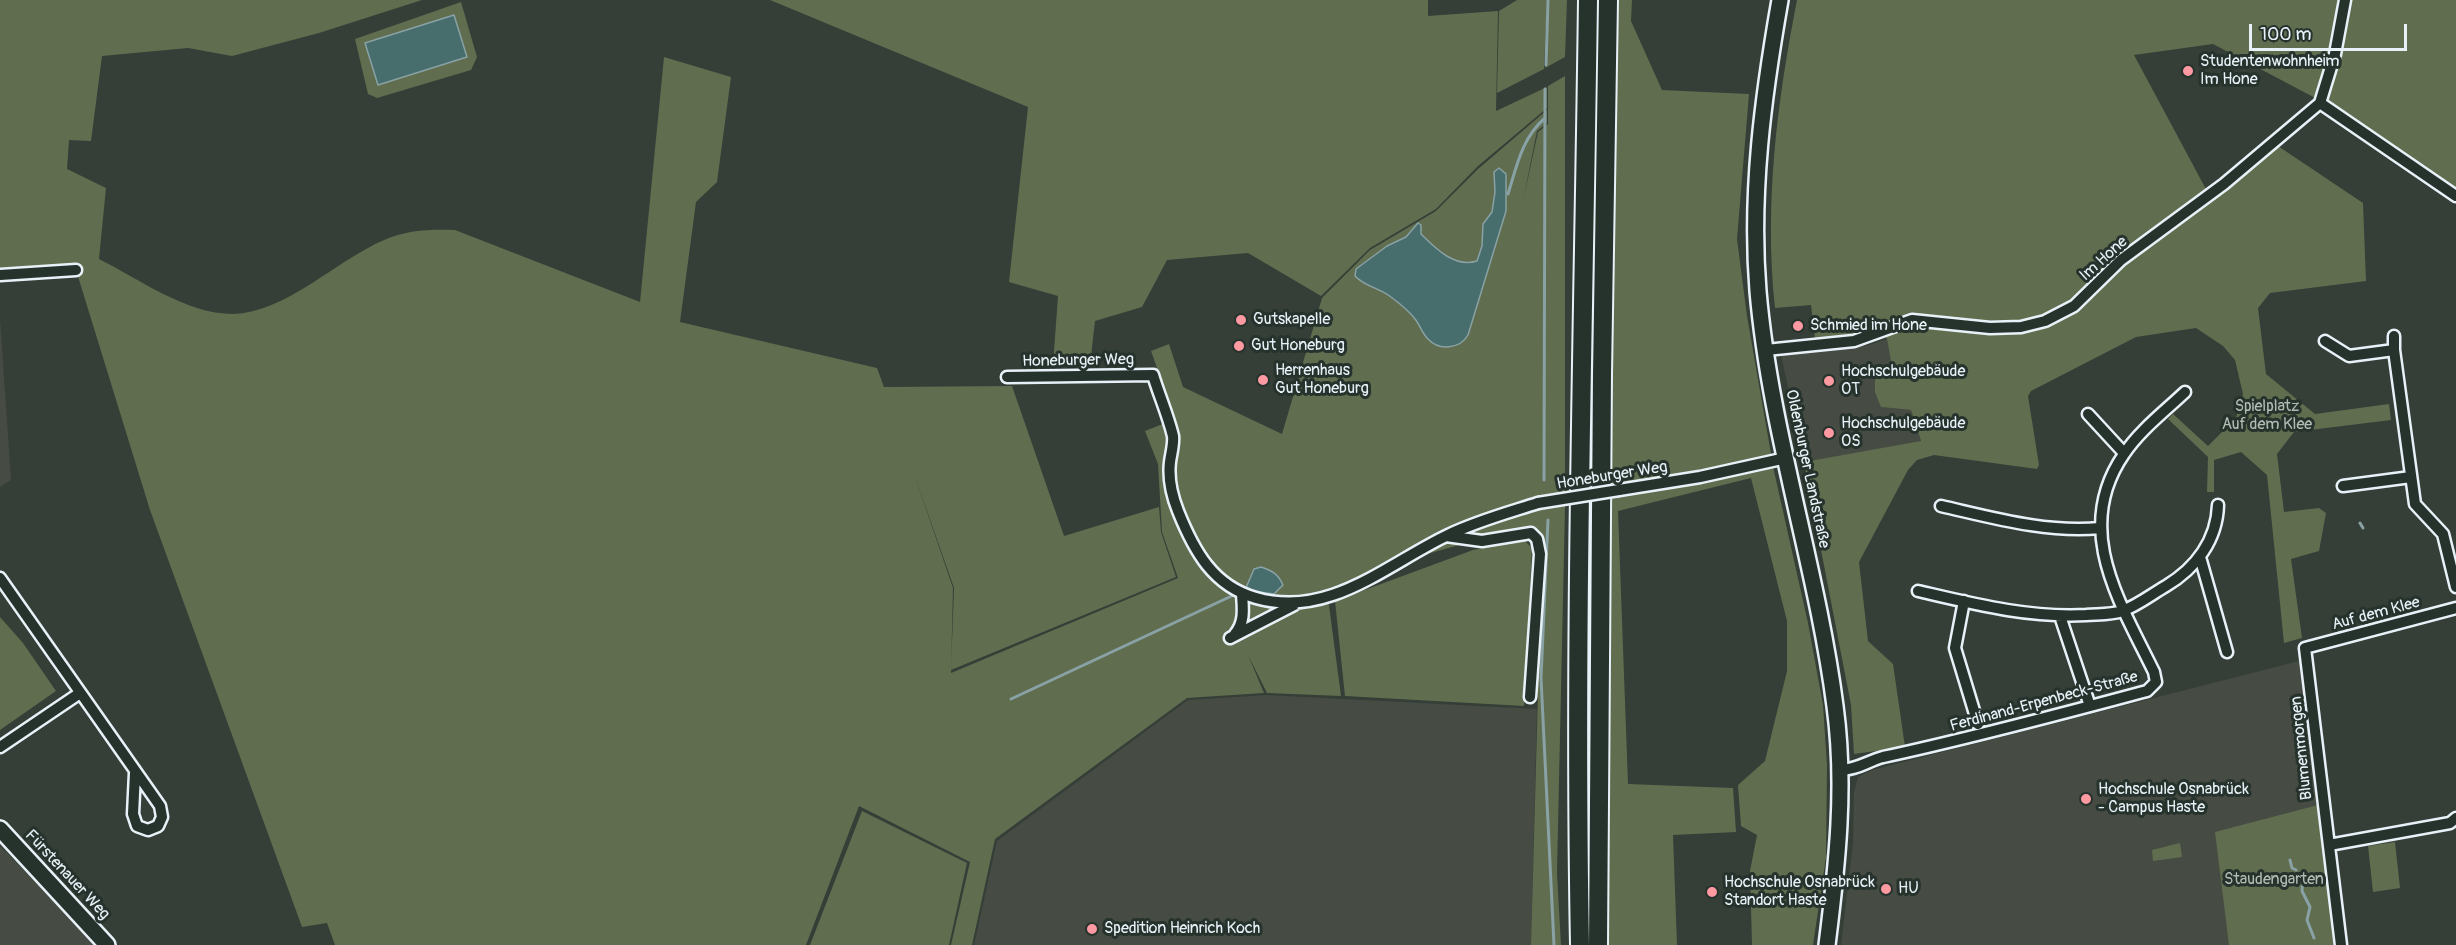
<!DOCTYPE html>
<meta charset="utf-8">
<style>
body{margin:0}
#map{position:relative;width:2456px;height:945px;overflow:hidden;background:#353e37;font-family:Pangolin,sans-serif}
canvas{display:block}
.scale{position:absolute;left:2249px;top:24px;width:158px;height:27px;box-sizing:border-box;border:3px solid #e8f1f8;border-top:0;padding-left:8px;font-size:18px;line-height:21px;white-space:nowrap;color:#e8f1f8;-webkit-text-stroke:4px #26332d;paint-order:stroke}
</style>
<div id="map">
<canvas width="2456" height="945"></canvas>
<div class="scale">100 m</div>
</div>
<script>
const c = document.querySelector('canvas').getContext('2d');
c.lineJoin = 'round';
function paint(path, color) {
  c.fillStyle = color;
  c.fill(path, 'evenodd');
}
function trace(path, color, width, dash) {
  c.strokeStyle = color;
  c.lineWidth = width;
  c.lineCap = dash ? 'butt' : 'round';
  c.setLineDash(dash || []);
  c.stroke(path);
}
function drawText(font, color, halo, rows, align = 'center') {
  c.font = font + ' Pangolin,sans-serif';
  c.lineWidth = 6;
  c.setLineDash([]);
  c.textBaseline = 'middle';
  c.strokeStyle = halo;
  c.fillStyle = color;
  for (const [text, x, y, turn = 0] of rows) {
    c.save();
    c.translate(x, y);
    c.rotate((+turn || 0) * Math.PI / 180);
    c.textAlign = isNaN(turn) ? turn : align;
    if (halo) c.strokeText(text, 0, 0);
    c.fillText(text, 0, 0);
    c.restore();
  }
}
paint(new Path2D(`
 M0,318L11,480L0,487Z
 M1887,339L1892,367L1876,380L1881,407L1911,410L1921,442L1804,462L1781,355L1869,345Z
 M2299,661L2336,945H1841L1853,842L1854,792L1858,777L1872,770Z
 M1266,695L1537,709L1531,945H974L997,841L1188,700Z
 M0,846L56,902L95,945H0Z`), '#464b43');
paint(new Path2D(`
 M0,0H422L319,33L232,56L188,48L102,56L91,141L69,140L67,169L106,188L99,259C139,279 186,314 233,314C285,313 337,260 384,240C406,230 431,229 455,230L640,302L664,57L731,77L717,182L696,202L680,322L877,368L884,387L1012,386L1064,536L1159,507L1161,532L1176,577L951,670L954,588L913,471L953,588L951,673L1178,578L1162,532L1158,464L1145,431L1175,419L1151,351L1169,344L1183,387L1282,434L1322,298L1370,250L1436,211L1478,169L1547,110V123L1537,131L1523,201L1538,132L1548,124V86L1565,76V507L1557,873L1561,945H1531L1538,693L1531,683L1540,554L1538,530L1524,527L1384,566L1328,598L1341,696L1267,693L1248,655L1264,693L1187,698L995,839L972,945H951L970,862L859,806L806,945H335L327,923L302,927L150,510L76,270L0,275Z
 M770,0H1428V16L1498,11L1496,111L1547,87V108L1478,166L1436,209L1370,248L1321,296L1248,253L1167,260L1142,307L1095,321L1090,365H1053L1058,296L1009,282L1028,107Z
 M1517,0H1547L1544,69L1497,93L1499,11Z
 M1549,0H1567L1565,57L1545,68Z
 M1617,0H1632L1631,21L1662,90L1749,94L1737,239L1747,316L1774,471L1808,623L1823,705L1827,765L1826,857L1813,945H1752L1750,871L1757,835L1741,826L1738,785L1765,761L1787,671V621L1751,478L1618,511L1628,784L1733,788L1736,832L1673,835L1677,945H1604Z
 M1797,0H2456V196L2319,100L2213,44L2134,55L2207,191L2172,215L2176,224L2278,146L2363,203L2366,281L2270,293L2258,308L2266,374L2315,414L2389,404L2391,420L2294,432L2277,454L2284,512L2319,508L2326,513L2319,551L2291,559L2302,638L2284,643L2267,475L2241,452L2214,460V492H2207L2208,457L2168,419L2173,414L2208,446L2236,418L2243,394L2235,360L2223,346L2196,328L2136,337L2031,391L2028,396L2039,465L2037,469L1934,455L1917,460L1908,470L1859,562L1868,641L1893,664L1905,747L1854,754L1851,705L1804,462L1921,441L1911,410L1881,407L1875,392V380L1892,367L1887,339L1879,325L1856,335L1815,339L1811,305L1775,308C1764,204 1777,102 1797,0Z
 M461,2L477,57L471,70L377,98L368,94L355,39Z
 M1524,540L1532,548L1524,706L1345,696L1335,601L1473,550Z
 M0,617L23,643L56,691L0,730Z
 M2318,805L2336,945H2229L2215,832Z
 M862,811L967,863L949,945H810Z
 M2395,842L2400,888L2373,892L2368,846Z
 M2180,843L2182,857L2153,861L2152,850Z`), '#616d4f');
const water = new Path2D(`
 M454,15L467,57L378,85L365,43Z
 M1499,168L1506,174V211L1468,335C1460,349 1439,351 1428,339C1422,333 1420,325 1415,319C1410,312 1399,303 1391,297C1380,288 1365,287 1355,276L1356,269L1387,246L1406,237L1418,223L1421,225V234C1436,249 1455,268 1477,261L1482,246L1483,224L1492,212L1495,192L1494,172Z
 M1261,567C1273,571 1278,574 1283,585L1274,594L1245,590L1254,569Z`);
paint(water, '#486d6d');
trace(water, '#88a2a5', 1.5);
trace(new Path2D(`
 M1546,65L1548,0
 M1508,194C1517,165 1522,138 1545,118
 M1544,480L1545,89
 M1548,520L1541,678L1554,945
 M2360,523L2363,528
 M1011,699L1238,593
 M2290,860L2292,868L2296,870
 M2303,874L2302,891L2310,907L2307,920L2314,938`), '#88a2a5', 3);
const street = new Path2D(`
 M2320,103L2456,196
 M0,275L76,270
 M2394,336V350L2415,504L2443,534L2456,587
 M2325,341L2349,356L2394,350
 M1766,350L1854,341L1912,320L1990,328L2021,327L2045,321L2074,306L2121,260L2224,184L2320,103L2335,54L2345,0
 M1007,377L1153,375C1159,395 1168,415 1173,436C1174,444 1171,454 1170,462C1168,479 1172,496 1178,511C1194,551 1213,586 1256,598C1329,619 1387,564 1448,535C1477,521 1507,513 1538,503
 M2088,414L2124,453
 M2343,486L2411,477
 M1619,490L1700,477L1786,458
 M1941,506C1994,518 2046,533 2100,528
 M1446,536L1482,541L1531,533L1537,539L1540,554L1530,697
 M2200,557L2227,652
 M0,578L160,806L162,817L158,826L148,830L137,826L133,814L135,773
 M1918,591C1974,604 2028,618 2086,615C2098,614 2111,615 2122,611C2137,606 2152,594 2166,586C2196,568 2217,540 2218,505
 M1964,601L1955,648L1978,724
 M2060,616L2090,706
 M1235,634C1245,622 1243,609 1242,594
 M1230,638L1294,605
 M0,747L80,693
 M1840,770C1856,770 1868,761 1883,757C1972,738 2060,714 2147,691L2156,682L2154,672C2120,602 2072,529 2124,454C2139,431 2165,411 2185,392
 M2329,845L2450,823L2456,818
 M2341,945L2305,648L2456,608`);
const secondary = new Path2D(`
 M1780,0C1763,97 1750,193 1758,291C1770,431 1817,567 1835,706C1846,786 1837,866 1827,945
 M0,829L107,945`);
const highway = new Path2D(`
 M1580,945C1574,630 1584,315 1588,0
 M1598,945L1602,374L1608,0`);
trace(street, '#e8f1f8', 15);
trace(secondary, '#e8f1f8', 20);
trace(highway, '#e8f1f8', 22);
trace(street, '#26332d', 10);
trace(secondary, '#26332d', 15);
trace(highway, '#26332d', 18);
const streetBridge = new Path2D(`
 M1538,503L1619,490`);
trace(streetBridge, '#e8f1f8', 15, []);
trace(streetBridge, '#26332d', 10);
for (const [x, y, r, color] of [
 [2188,71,6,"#ff9aa2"],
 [1241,320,6,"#ff9aa2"],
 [1798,326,6,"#ff9aa2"],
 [1239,346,6,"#ff9aa2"],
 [1263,380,6,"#ff9aa2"],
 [1829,381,6,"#ff9aa2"],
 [1829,433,6,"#ff9aa2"],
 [2086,799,6,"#ff9aa2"],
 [1886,889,6,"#ff9aa2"],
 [1712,892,6,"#ff9aa2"],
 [1092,929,6,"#ff9aa2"]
]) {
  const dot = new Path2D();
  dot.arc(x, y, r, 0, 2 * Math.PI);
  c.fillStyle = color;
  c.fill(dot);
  trace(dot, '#26332d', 2);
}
drawText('16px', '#e8f1f8', '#26332d', [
 ["Studentenwohnheim",2200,62],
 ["Im Hone",2200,80],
 ["Gutskapelle",1253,320],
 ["Schmied im Hone",1810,326],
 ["Gut Honeburg",1251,346],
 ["Herrenhaus",1275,371],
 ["Gut Honeburg",1275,389],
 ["Hochschulgebäude",1841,372],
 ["OT",1841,390],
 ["Hochschulgebäude",1841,424],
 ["OS",1841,442],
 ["Hochschule Osnabrück",2098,790],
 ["- Campus Haste",2098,808],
 ["Hochschule Osnabrück",1724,883],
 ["Standort Haste",1724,901],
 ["HU",1898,889],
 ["Spedition Heinrich Koch",1104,929]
], 'left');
drawText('16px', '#e8f1f8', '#26332d', [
 ["Im Hone",2104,259,-42],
 ["Honeburger Weg",1078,361,-1],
 ["Oldenburger Landstraße",1807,469,78],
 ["Honeburger Weg",1612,476,-9],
 ["Auf dem Klee",2376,614,-15],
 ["Ferdinand-Erpenbeck-Straße",2044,702,-15],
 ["Blumenmorgen",2302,748,-96],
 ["Fürstenauer Weg",67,875,47]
]);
drawText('16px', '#b2bcb4', '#26332d', [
 ["Spielplatz",2267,407],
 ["Auf dem Klee",2267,425],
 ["Staudengarten",2274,880]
]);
</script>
